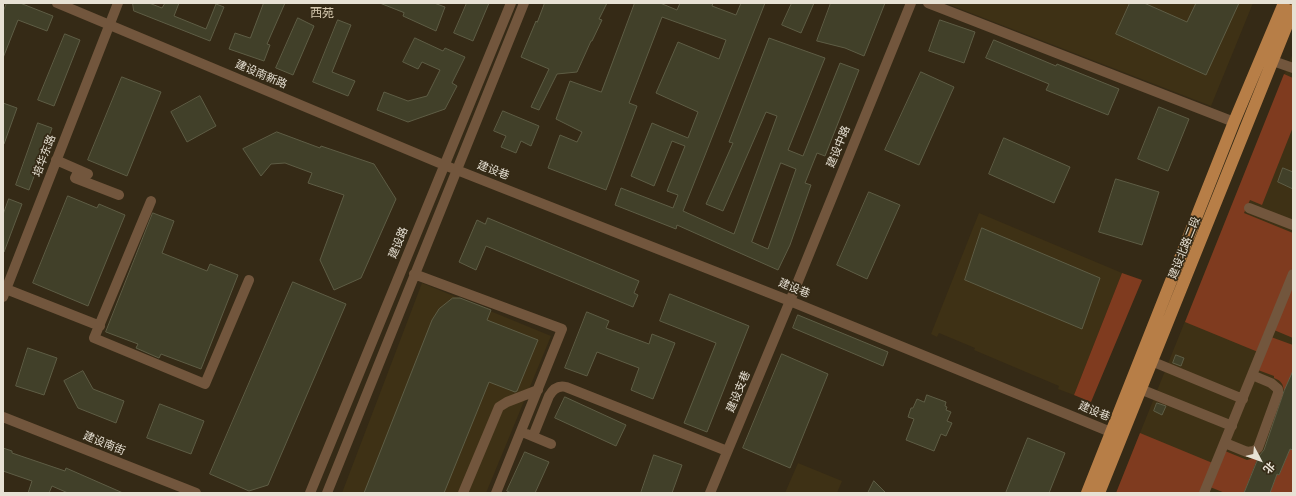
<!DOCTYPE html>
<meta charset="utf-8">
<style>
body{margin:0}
#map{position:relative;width:1296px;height:496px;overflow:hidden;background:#352a16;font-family:Poppins,"Noto Sans SC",sans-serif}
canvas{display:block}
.frame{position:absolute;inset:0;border:4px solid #e7e1d4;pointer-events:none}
.north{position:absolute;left:1240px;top:440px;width:40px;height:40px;-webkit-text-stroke:3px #352a16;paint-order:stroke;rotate:131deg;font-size:11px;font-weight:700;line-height:16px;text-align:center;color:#e7e1d4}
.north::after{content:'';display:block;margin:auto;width:14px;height:18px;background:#e7e1d4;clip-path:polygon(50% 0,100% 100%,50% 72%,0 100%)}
</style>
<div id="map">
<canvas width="1296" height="496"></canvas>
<div class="frame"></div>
<div class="north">北</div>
</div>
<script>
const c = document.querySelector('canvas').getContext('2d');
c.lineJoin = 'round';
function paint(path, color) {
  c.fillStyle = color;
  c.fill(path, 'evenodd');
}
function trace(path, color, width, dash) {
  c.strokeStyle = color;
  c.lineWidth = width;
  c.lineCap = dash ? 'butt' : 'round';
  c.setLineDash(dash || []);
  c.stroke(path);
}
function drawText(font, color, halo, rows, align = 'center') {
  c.font = font + ' Poppins,"Noto Sans SC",sans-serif';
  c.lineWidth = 3.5;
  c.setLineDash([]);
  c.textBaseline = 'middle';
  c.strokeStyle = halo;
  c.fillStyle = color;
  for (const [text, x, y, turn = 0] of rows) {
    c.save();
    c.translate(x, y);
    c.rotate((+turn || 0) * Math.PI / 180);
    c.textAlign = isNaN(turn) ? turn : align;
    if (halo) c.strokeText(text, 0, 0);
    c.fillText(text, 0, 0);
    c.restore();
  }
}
paint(new Path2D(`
 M945,3H1253L1211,106Z
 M1293,53V493H1116L1140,433Z
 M979,213L1122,273L1074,395L1058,389L1059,386L974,350L975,348L939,333L937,337L931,334Z
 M422,283L551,336L486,493H342Z
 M798,463L842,481L837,493H785Z`), '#3e3115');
paint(new Path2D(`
 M1284,74L1293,78V127L1262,205L1250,200L1244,213L1293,233V266L1258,352L1185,322Z
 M1122,273L1142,280L1091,402L1074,395Z
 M1293,282V338L1274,330Z
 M1271,337L1293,345V371L1284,392C1283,384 1282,381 1274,378V376L1258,370Z
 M1140,433L1215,464L1203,493H1116Z
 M1290,449L1293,450V493H1270L1277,474L1279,475Z
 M1225,451L1247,460L1258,457L1244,493H1225L1210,487Z`), '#7f3b1f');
const building = new Path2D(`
 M7,3H20L53,16L47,31L18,20L3,58V12Z
 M133,3H149L162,8L165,3H179L174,16L206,29L216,4L224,7L210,41L134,11Z
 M264,3H285L267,44L270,45L264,61L229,49L235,33L250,38Z
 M380,3H434L445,7L436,31L403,16L404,13Z
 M467,3H489L473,41L454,33Z
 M545,3H607L599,19L602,20L592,41H591L577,72L557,74L539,110L531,107L549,69L521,57L536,21L537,22Z
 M635,3H660L677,10L680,3H713L712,6L736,15L741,3H765L683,211L734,234L777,116L766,112L723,211L706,204L733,143L729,142L769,38L825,58L788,150L803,156L840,63L859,70L825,156L817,153L805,183L811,185L790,245L778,270L677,225L676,229L615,205L621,188L673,208L678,195L667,191L685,146L672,141L654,186L631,176L652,123L688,138L698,112L656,93L678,42L719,59L726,40L662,17L629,103L637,106L606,190L548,168L560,135L577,142L582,132L556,119L570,81L601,92ZM781,163L796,169L768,249L752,242Z
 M792,3H814L801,33L782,25Z
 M831,3H885L864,56L845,48L817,41Z
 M1130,3H1144L1187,22L1196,3H1239L1206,75L1116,34Z
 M298,18L314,26L293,75L276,68Z
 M338,20L351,25L332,72L355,81L348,96L313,82Z
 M940,20L975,32L964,63L929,51Z
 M65,34L80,40L54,106L38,100Z
 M415,38L443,51L445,48L465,57L452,83L457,86L445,109L408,122L377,110L384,92L408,101L427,96L440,70L422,62L418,69L403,62Z
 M994,40L1056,66L1057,64L1119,89L1108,115L1046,90L1049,84L986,58Z
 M921,72L954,87L919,165L885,150Z
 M122,77L161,92L127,176L88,160Z
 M200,96L216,126L187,142L171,112Z
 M3,103L17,108L4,144H3Z
 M1159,107L1189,119L1168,171L1138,159Z
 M503,111L539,126L531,146L521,141L516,153L501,147L506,136L494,131Z
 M38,123L52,128L29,190L16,185Z
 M277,132L320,148L321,146L374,164L396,199L361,278L334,290L320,260L344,195L308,183L312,173L285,163L271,164L261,176L243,149Z
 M1004,138L1070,167L1054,203L989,174Z
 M1283,168L1293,172V189L1278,182Z
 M1116,179L1159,192L1142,245L1099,232Z
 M869,192L900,205L867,279L837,265Z
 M68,196L97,208L99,204L125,215L88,306L33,283Z
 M9,199L22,204L4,252L3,215Z
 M153,213L174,221L162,253L207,271L210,264L238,275L201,369L161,354L159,358L152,355L136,348L138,344L106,332Z
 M488,218L639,281L634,293L638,295L633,307L486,246L476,270L459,262L477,220L485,224Z
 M982,228L1100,278L1082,329L965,280Z
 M293,282L346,304L268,485L249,491L210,474Z
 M670,294L749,326L707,432L684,423L716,343L660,321Z
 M453,298H460L491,310L487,320L538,340L517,391L515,392L489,382L444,493H364L432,320L439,309Z
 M587,312L609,321L606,328L649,344L652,334L675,343L653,399L631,390L639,368L597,352L587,376L565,368Z
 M798,315L888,352L883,366L793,328Z
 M28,348L57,358L44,395L16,386Z
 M782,354L828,374L790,468L743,448Z
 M1176,355L1184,358L1181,366L1173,363Z
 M83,371L93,389L124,401L116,423L78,408L64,381Z
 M1293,371V450L1290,449L1279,475L1277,474L1270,493H1244L1259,456L1264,450L1284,391Z
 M927,395L946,402L945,406L947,407L946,410L951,412L947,421L952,423L946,436L941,434L934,451L906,440L914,419L908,417L911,408H913L917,399L924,402Z
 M565,397L626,425L616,446L555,418Z
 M1157,403L1166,406L1162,415L1154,411Z
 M160,404L204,421L191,454L147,438Z
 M1028,438L1065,453L1049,493H1006Z
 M3,448L12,451V453L65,471L66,468L123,493H68L52,486L49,493H28L32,481L3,471Z
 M525,452L549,462L535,493H511L507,491Z
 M654,455L682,465L672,493H641Z
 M874,481L886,493H868Z`);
paint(building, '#414029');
trace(building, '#5e5d45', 1);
trace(new Path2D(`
 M57,3L444,165L790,301L1118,435
 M928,3L1234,122
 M1273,61L1293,68
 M56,160L88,174
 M79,170L75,178L119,195
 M151,201L94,338L205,384L249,280
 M1249,208L1293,225
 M414,274L562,329L496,493
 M6,289L100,326
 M3,297L118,3
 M1151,361L1243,399
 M1140,389L1232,426
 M3,417L196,493
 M527,434L551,444
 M533,436L549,396C553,389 558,385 566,387L727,451
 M1225,443L1247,452L1254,451L1258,448L1278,393V389L1271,383L1252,375
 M310,493L511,3
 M327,493L524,3
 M463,493L499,407L507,402L538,390
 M710,493L790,301L911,3
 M1204,493L1293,274`), '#72563d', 10);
trace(new Path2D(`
 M1087,493L1234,122L1284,3
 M1099,493L1293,10`), '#b77e47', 12);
drawText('11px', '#e7e1d4', '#352a16', [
 ["建设南新路",261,75,23],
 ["建设中路",839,147,-68],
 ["培华东路",45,156,-69],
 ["建设巷",493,171,21],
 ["建设路",399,243,-68],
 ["建设北路二段",1185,248,-68],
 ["建设巷",794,289,22],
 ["建设支巷",739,392,-67],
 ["建设巷",1094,412,22],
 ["建设南街",104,444,22]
]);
drawText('12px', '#d6c9b0', '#352a16', [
 ["西苑",322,14]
]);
</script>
